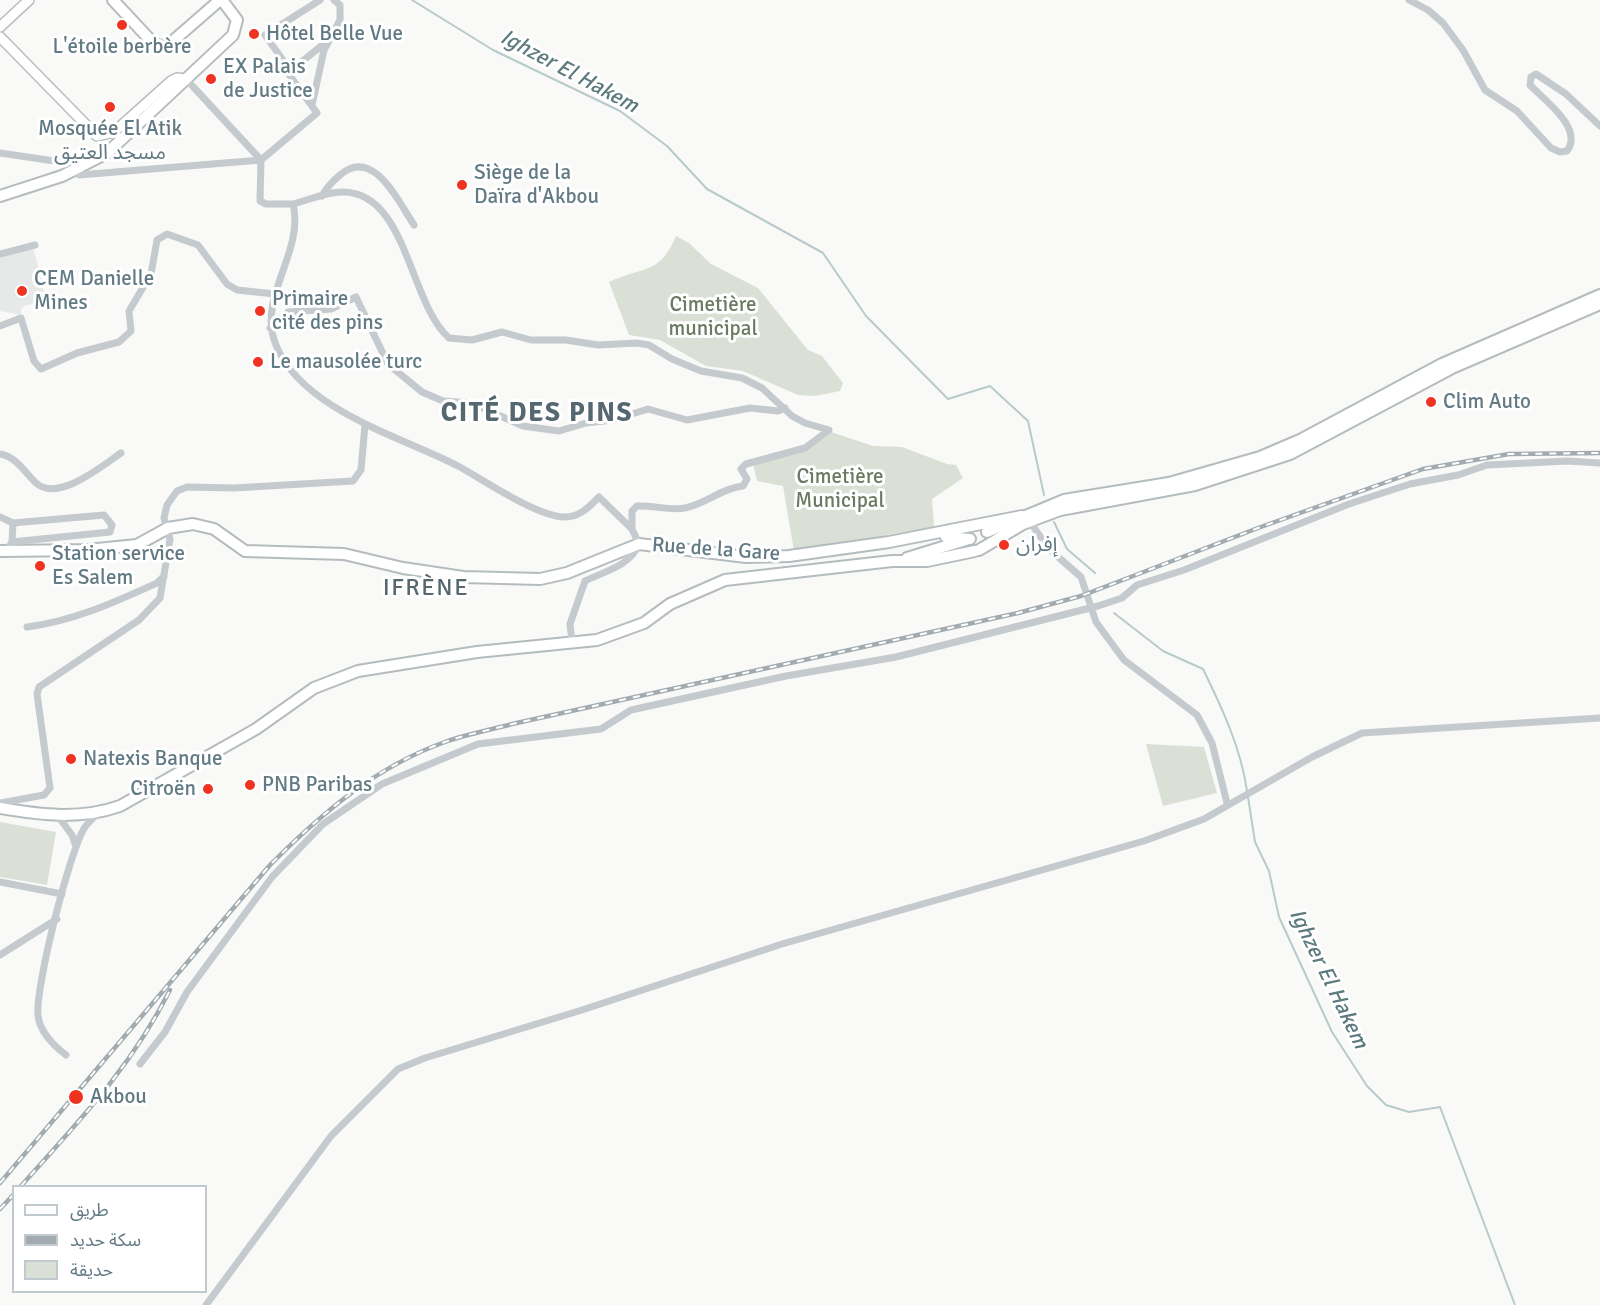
<!DOCTYPE html>
<meta charset="utf-8">
<style>
body{margin:0}
#map{position:relative;width:1600px;height:1305px;overflow:hidden;background:#f9f9f7;font-family:Signika,"Noto Sans Arabic",sans-serif}
canvas{display:block}
.legend{position:absolute;left:12px;top:1185px;width:195px;height:108px;box-sizing:border-box;background:#fff;border:2px solid #c0cace;margin:0;padding:8px 10px;list-style:none;font-size:18px;color:#627a84}
.legend li{display:flex;align-items:center;gap:12px;height:30px}
.legend b{width:30px;border:2px solid #c0cace}
</style>
<div id="map">
<canvas width="1600" height="1305"></canvas>
<ul class="legend">
<li><b style="height:8px;background:#fff"></b>طريق</li>
<li><b style="height:8px;background:#a1abb0"></b>سكة حديد</li>
<li><b style="height:16px;background:#dae0d6"></b>حديقة</li>
</ul>
</div>
<script>
const c = document.querySelector('canvas').getContext('2d');
c.lineJoin = 'round';
function paint(path, color) {
  c.fillStyle = color;
  c.fill(path, 'evenodd');
}
function trace(path, color, width, dash) {
  c.strokeStyle = color;
  c.lineWidth = width;
  c.lineCap = dash ? 'butt' : 'round';
  c.setLineDash(dash || []);
  c.stroke(path);
}
function drawText(font, color, halo, rows, align = 'center') {
  c.font = font + ' Signika,"Noto Sans Arabic",sans-serif';
  c.lineWidth = 6;
  c.setLineDash([]);
  c.textBaseline = 'middle';
  c.strokeStyle = halo;
  c.fillStyle = color;
  for (const [text, x, y, turn = 0] of rows) {
    c.save();
    c.translate(x, y);
    c.rotate((+turn || 0) * Math.PI / 180);
    c.textAlign = isNaN(turn) ? turn : align;
    if (halo) c.strokeText(text, 0, 0);
    c.fillText(text, 0, 0);
    c.restore();
  }
}
paint(new Path2D(`
 M33,248L42,278L45,303L26,305L21,309V315L0,311V256Z`), '#e7e9e8');
paint(new Path2D(`
 M676,236L689,243L711,264L758,288L808,350L822,356L843,383L840,391L815,396L798,395L743,371L706,366L660,340L629,335L609,282C643,266 660,275 676,236Z
 M831,432L873,446L902,447L947,464L956,465L963,478L932,499L934,527L794,551L783,486L757,481L753,464L782,456Z
 M1146,744L1204,747L1217,793L1163,806Z
 M0,822L56,832L47,885L0,877Z`), '#dae0d6');
trace(new Path2D(`
 M412,0L493,50L620,111L667,146L707,189L823,253L866,316L948,399L990,386L1028,421L1044,495
 M1054,522L1067,549L1095,573
 M1114,613L1163,651L1203,669C1222,708 1241,748 1247,791
 M1248,797L1255,842L1269,871L1279,917L1332,1032L1367,1086L1386,1105L1409,1112L1440,1107L1515,1305`), '#b9cacc', 2);
const secondary = new Path2D(`
 M0,27L29,0
 M0,37L97,136L114,132L171,81L177,78L186,79`);
const primary = new Path2D(`
 M113,0L154,44L166,47L220,0
 M0,196L62,176L107,153L233,35L237,20L222,0
 M987,532L1064,500L1169,483L1260,457L1302,439L1442,364L1600,295
 M946,537L970,539
 M979,550L1023,524L1060,510L1195,485L1290,454L1452,368L1600,304
 M0,551L87,550L137,545L168,528L193,524L214,529L245,551L344,554L403,568L463,577L540,579L567,573L639,544L746,557L789,556L889,542L1022,516
 M907,558L969,539
 M0,808C41,815 80,820 120,806L256,729L314,688L358,671L477,652L597,640L644,623L670,604L725,580L892,561H927L975,551`);
trace(secondary, '#b6bec2', 12);
trace(primary, '#b5bcbf', 14);
trace(new Path2D(`
 M1409,0L1428,10L1443,23L1463,50L1485,90L1517,111L1551,148L1560,152L1567,151C1584,128 1544,100 1530,85L1531,77L1536,74L1566,94L1600,126
 M288,73L326,42
 M186,79L261,160L260,201L266,204H293C305,252 256,298 276,345C302,410 402,437 458,466C484,480 537,517 565,517C580,517 589,507 599,497L632,529L639,544C630,566 605,571 585,581L570,624L572,641
 M312,105L324,50L340,20V5L334,0
 M0,153L68,163L79,175L261,160L317,113L288,73L285,63L265,35L320,0
 M322,196C326,188 333,181 340,175C373,146 398,201 414,225
 M293,204C309,200 326,192 342,192C407,191 409,303 449,338L472,340L502,332L531,340H566L598,345L637,343L649,345L672,359L701,371L742,378L762,388L792,416L805,423L829,430L805,448L746,464L741,469L747,479L743,486C722,488 706,504 685,508C670,511 653,505 637,506L632,511V529
 M0,254L35,245
 M0,326L21,318L34,361L41,369L77,353L119,342L131,331L129,311L151,274L157,240L167,234L198,245L227,284L237,290L275,294
 M270,328L288,312L331,309L356,297L388,364L422,392L443,401L471,403L523,426L559,431L586,423L613,420L648,409L687,420L750,408L778,411L785,408
 M0,454C17,457 25,473 36,483C58,503 103,465 121,453
 M0,517L13,523L12,542
 M1030,522L1049,549L1081,577L1096,622L1124,660L1197,715L1212,743L1227,803
 M6,552L12,542L110,532L112,525L104,515L13,523
 M27,627C74,621 115,602 157,583L164,576
 M0,803L44,795L50,788L37,694L39,687L139,620L160,598L170,539L164,518L167,505L177,491L187,487L234,488L353,481L361,470L365,425
 M57,815L72,835L76,847
 M0,882L62,894
 M0,955L57,919
 M66,1055C54,1046 39,1031 38,1015C35,988 70,849 85,827C88,823 93,818 97,814
 M140,1064L165,1032L187,992L272,877L323,824L382,784L478,744L601,729L631,710L786,676L896,657L1098,606L1122,598L1137,585L1184,570L1349,504L1410,484L1458,475L1487,465L1568,461L1600,463
 M206,1305L331,1136L398,1069L425,1058L582,1010L782,944L1144,841L1204,819L1312,757L1362,733L1600,718`), '#c4cacd', 7);
trace(secondary, '#fff', 9);
trace(primary, '#fff', 10);
const rail = new Path2D(`
 M0,1183L270,865C321,814 375,767 445,742C467,734 490,730 512,724L1018,613L1081,596L1258,528L1423,469L1509,454L1600,453
 M21,1186C79,1121 130,1069 170,990
 M0,1209L14,1194`);
trace(rail, '#a1abb0', 4.5);
trace(rail, '#fff', 2, [7]);
for (const [x, y, r, color] of [
 [122,25,6,"#f03220"],
 [254,34,6,"#f03220"],
 [211,79,6,"#f03220"],
 [110,107,6,"#f03220"],
 [462,185,6,"#f03220"],
 [22,291,6,"#f03220"],
 [260,311,6,"#f03220"],
 [258,362,6,"#f03220"],
 [1431,402,6,"#f03220"],
 [1004,545,6,"#f03220"],
 [40,566,6,"#f03220"],
 [71,759,6,"#f03220"],
 [250,785,6,"#f03220"],
 [208,789,6,"#f03220"],
 [76,1097,8,"#f03220"]
]) {
  const dot = new Path2D();
  dot.arc(x, y, r, 0, 2 * Math.PI);
  c.fillStyle = color;
  c.fill(dot);
  trace(dot, '#fff', 2);
}
drawText('21px', '#627a84', '#fff', [
 ["Hôtel Belle Vue",266,34],
 ["L'étoile berbère",122,47,"center"],
 ["EX Palais",223,67],
 ["de Justice",223,91],
 ["Mosquée El Atik",110,129,"center"],
 ["مسجد العتيق",110,153,"center"],
 ["Siège de la",474,173],
 ["Daïra d'Akbou",474,197],
 ["CEM Danielle",34,279],
 ["Mines",34,303],
 ["Primaire",272,299],
 ["cité des pins",272,323],
 ["Le mausolée turc",270,362],
 ["Clim Auto",1443,402],
 ["إفران",1016,545],
 ["Station service",52,554],
 ["Es Salem",52,578],
 ["Natexis Banque",83,759],
 ["PNB Paribas",262,785],
 ["Citroën",196,789,"right"],
 ["Akbou",90,1097]
], 'left');
drawText('21px', '#6a7b62', '#fff', [
 ["Cimetière",713,305],
 ["municipal",713,329],
 ["Cimetière",840,477],
 ["Municipal",840,501]
]);
drawText('21px', '#627a84', '#fff', [
 ["Rue de la Gare",716,550,4]
]);
drawText('italic 22px', '#5d7a7e', '#fff', [
 ["Ighzer El Hakem",569,72,28],
 ["Ighzer El Hakem",1328,979,64]
]);
c.letterSpacing = '1.5px';
drawText('24px', '#55676f', '#fff', [
 ["IFRÈNE",426,589]
]);
c.letterSpacing = '0px';
c.letterSpacing = '1.5px';
drawText('bold 27px', '#55676f', '#fff', [
 ["CITÉ DES PINS",537,414]
]);
c.letterSpacing = '0px';
</script>
